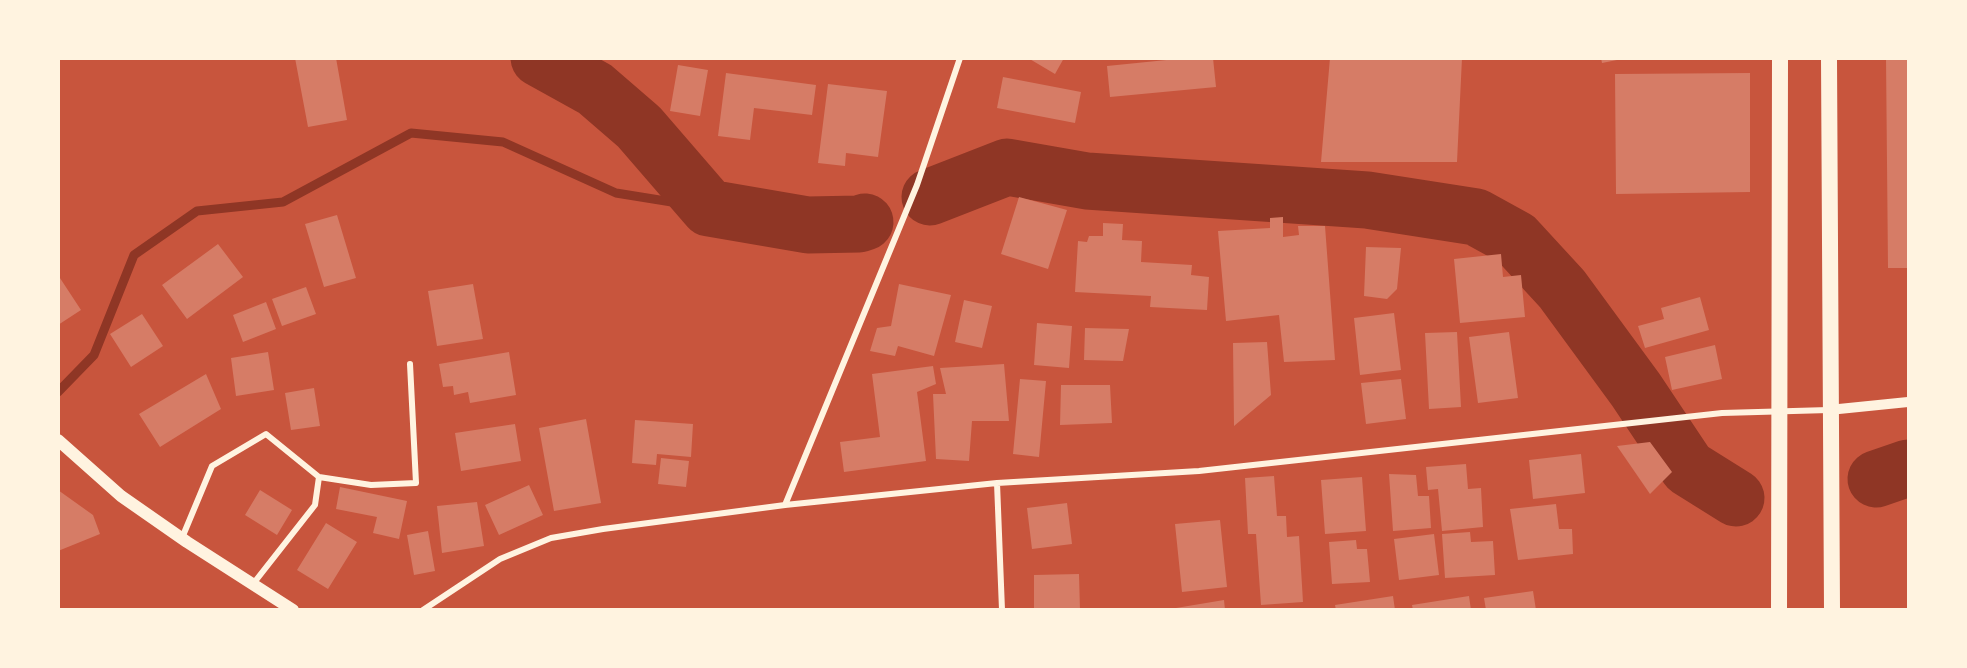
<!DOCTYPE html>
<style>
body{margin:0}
#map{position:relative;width:1967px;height:668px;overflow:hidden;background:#c8553d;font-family:"Times New Roman",serif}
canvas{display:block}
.frame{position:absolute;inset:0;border:60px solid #fff3e0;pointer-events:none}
</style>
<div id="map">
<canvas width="1967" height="668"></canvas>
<div class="frame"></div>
</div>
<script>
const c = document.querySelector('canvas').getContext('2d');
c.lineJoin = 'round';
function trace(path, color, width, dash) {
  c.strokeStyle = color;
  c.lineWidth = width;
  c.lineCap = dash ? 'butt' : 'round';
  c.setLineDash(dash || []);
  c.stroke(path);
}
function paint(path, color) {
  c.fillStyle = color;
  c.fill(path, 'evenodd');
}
trace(new Path2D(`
 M58,392L94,355L134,255L197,211L283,202L411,133L503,142L616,193L709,208`), '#8f3625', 9);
trace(new Path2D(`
 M539,58L595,89L639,127L709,208L808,225L859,224L865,222
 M930,197L1007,167L1087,181L1367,200L1476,217L1516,239L1562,289L1636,390L1688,468L1736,498
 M1876,479L1908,468`), '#8f3625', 57);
paint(new Path2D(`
 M295,58H336L347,120L308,127Z
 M1028,58H1064L1055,74Z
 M1186,58H1213L1216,87L1110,97L1107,66Z
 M1330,58H1462L1457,162H1321Z
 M1601,58H1617V60L1602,63Z
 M1886,58H1908V268H1888Z
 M678,65L708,70L700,116L670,111Z
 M726,73L816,85L812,115L754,108L750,140L718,136Z
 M1750,73V192L1616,194L1615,74Z
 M1003,77L1081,92L1075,123L997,108Z
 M828,84L887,91L878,157L846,153L845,166L818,163Z
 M1019,197L1067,210L1048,269L1001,254Z
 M337,215L356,278L324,287L305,224Z
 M1283,217V237L1299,235L1298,226H1325L1335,360L1284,362L1279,315L1226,321L1218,231L1270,228V218Z
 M1103,223L1123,224L1122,240L1142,241L1141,262L1192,265L1191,275L1209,277L1207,310L1150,307L1151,296L1075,292L1078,241L1087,242L1089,236H1103Z
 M218,244L243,277L187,319L162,285Z
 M1366,247L1401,248L1397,289L1387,299L1364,296Z
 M1501,254L1503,277L1521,275L1525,317L1460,323L1454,259Z
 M58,275L81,310L58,325Z
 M473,284L483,339L437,346L428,291Z
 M899,284L951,295L934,356L898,346L895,356L870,351L877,328L891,326Z
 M306,287L316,314L282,326L272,299Z
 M1700,297L1709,330L1645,348L1638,326L1664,319L1661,308Z
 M964,300L992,306L982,348L955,342Z
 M266,302L276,329L243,342L233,315Z
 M1394,313L1401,370L1360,375L1354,318Z
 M142,314L163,346L131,367L110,334Z
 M1037,323L1072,326L1069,368L1034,365Z
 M1085,328L1129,329L1123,361L1084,360Z
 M1457,332L1461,407L1429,409L1425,333Z
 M1509,332L1518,398L1478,403L1469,337Z
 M1267,342L1271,395L1234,426L1233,343Z
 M1715,345L1722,379L1672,390L1665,357Z
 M268,352L274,390L236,396L231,358Z
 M509,352L516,395L470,403L468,392L454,395L453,386L443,387L439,364Z
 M1004,364L1009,421H972L969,461L936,459L933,394H946L940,368Z
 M933,366L936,384L917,392L926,461L844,472L840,442L880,437L872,374Z
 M206,374L221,409L160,447L139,414Z
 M1020,379L1046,381L1039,457L1013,454Z
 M1401,379L1406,419L1366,424L1361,383Z
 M1061,385H1110L1112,423L1060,425Z
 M314,388L320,426L291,430L285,393Z
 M586,419L601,503L554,511L539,428Z
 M635,420L693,424L691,457L657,454L656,465L632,463Z
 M515,424L521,461L461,471L455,433Z
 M1650,442L1672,472L1650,494L1617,446Z
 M1581,454L1585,493L1533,499L1529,460Z
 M661,458L689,461L686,487L658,484Z
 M1466,464L1468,489L1481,488L1483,527L1442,531L1438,489L1428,490L1426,467Z
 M1389,474L1416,475L1418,496H1429L1431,528L1393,531Z
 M1274,476L1277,516H1286L1287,537L1299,536L1303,602L1261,605L1256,534H1248L1245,478Z
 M1362,477L1366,531L1325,534L1321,480Z
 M529,485L543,515L499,535L485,505Z
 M340,487L407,501L399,539L373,533L377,517L336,509Z
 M58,490L93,515L100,534L58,551Z
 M260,490L292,510L277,535L245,515Z
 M477,502L484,546L442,553L437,506Z
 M1067,503L1072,544L1032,549L1027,508Z
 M1556,504L1559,529H1572L1573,554L1518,560L1510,509Z
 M1220,520L1227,587L1182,592L1175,524Z
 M326,523L357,542L328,589L297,570Z
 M428,531L435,571L414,575L407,535Z
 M1470,532L1471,542L1493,541L1495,575L1445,578L1442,534Z
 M1434,534L1439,575L1399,580L1394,539Z
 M1356,540L1357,549H1367L1370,582L1332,584L1329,542Z
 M1079,574L1080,610H1034V575Z
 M1533,591L1536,610H1486L1484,598Z
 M1393,596L1395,610H1336L1335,605Z
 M1469,596L1471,610H1413L1412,605Z
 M1224,600L1225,610H1176V608Z`), '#d67c66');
trace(new Path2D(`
 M997,483L1002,610
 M785,505L917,185L960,58
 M182,538L212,466L266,434L319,477L371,485L416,483L410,364
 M253,584L315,505L319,477
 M423,610L500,559L551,538L603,529L785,505L997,483L1199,471L1722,413L1829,410`), '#fff3e0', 6);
trace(new Path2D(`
 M1829,410L1908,402`), '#fff3e0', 10);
trace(new Path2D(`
 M58,440L121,496L187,542L293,610`), '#fff3e0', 12);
trace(new Path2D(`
 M1829,58L1832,610
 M1779,610L1780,58`), '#fff3e0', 16);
</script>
